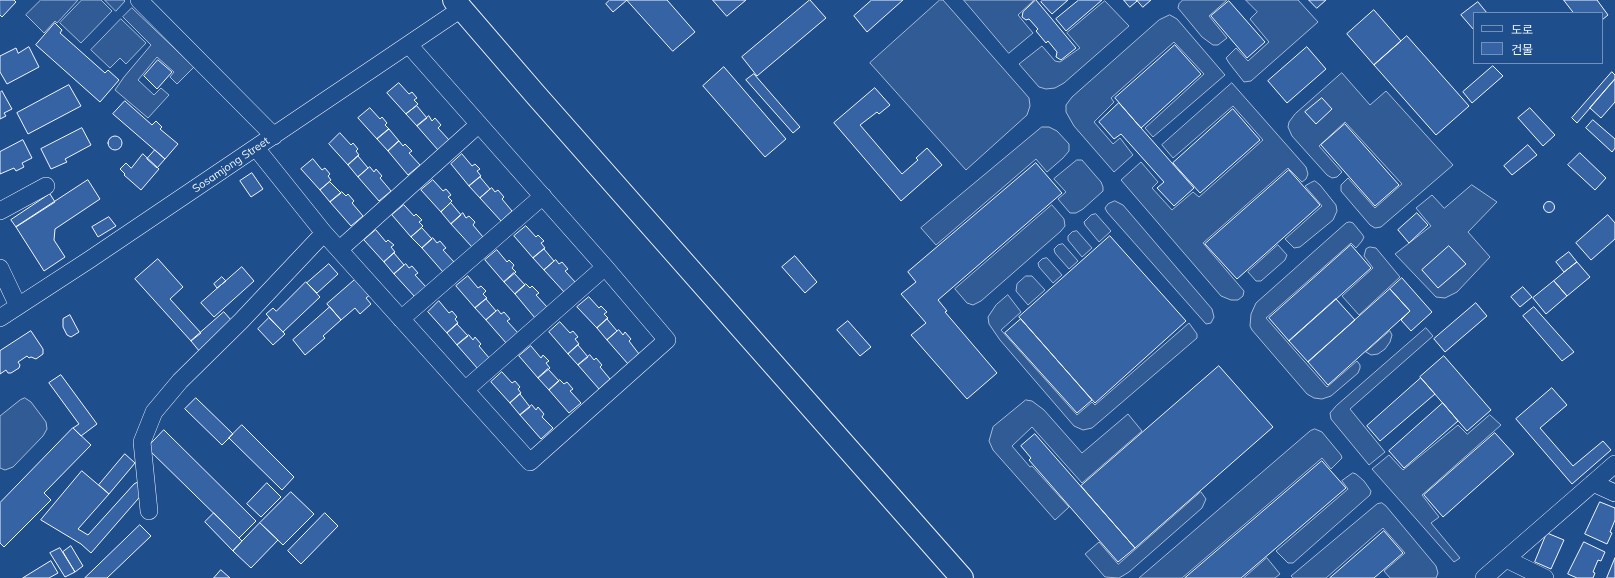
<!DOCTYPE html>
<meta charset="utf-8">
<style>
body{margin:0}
#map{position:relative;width:1615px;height:578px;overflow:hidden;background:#1f4e8c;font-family:Mulish,"Noto Sans KR",sans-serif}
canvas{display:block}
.legend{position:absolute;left:1473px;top:12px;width:130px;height:52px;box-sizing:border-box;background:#1f4e8c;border:1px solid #7391ba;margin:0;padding:5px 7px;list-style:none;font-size:12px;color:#f2f6ff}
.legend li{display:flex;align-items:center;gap:8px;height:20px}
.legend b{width:20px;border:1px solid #7391ba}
</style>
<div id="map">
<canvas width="1615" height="578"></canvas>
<ul class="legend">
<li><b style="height:5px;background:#1f4e8c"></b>도로</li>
<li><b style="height:11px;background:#3563a3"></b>건물</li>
</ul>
</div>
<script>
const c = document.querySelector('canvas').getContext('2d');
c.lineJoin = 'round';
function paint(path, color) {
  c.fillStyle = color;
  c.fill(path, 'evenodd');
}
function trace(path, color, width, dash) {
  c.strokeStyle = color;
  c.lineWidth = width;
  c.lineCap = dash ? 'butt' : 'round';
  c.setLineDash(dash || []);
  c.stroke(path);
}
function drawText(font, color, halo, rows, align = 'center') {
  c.font = font + ' Mulish,sans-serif';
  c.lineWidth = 3;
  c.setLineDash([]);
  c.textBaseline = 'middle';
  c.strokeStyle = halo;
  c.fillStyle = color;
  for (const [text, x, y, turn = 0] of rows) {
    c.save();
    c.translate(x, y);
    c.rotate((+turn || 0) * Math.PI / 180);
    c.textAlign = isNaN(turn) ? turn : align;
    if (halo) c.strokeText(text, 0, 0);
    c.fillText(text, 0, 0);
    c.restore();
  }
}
const built = new Path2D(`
 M41,0H78L57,23L55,21L44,33L26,15Z
 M82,0H101L112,11L81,43L60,23Z
 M105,0H124L125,1L116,11Z
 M940,0H943L1023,91L1029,98L1030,106L1027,115L966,170L870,63Z
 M964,0H1034L1018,15L1033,33L1009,53Z
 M1183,0H1227L1209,16L1227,38L1218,45H1213L1202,37L1178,8L1179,4Z
 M1246,0H1298L1318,22L1251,81L1244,82L1229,63L1226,58L1236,48L1248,61L1269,42L1250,19L1257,12Z
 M1105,1L1129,26L1064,83L1055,88L1046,89L1039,87L1019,64L1042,46L1055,61L1060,62L1080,48L1067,33Z
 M132,8L194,67L177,84L170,77L174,72L157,57L138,80L154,95L161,88L169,95L148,118L115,90L124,77L151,45L123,17Z
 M1170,15L1177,19L1225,75L1153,137L1145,128L1204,74L1174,42L1111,98L1114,102L1094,122L1113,144L1120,138L1133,155L1114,172L1074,126L1066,112V105L1072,97L1159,20Z
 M121,19L146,43L126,64L120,58L110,68L91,50Z
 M1342,73L1370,105L1386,91L1453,165L1381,227L1375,228L1370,225L1341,191V185L1348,178L1375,208L1402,184L1345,122L1319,146L1342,172L1337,177L1332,178L1327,175L1292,136L1288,127L1289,122L1295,114Z
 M1232,83L1306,167L1308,174L1306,179L1302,182L1288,168L1203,243L1244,291L1243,296L1238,300H1231L1221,296L1121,180L1141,162L1158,182L1152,188L1172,210L1193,192L1199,197L1263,140L1233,106L1173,158L1162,145Z
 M1042,127H1049L1057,131L1069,144V151L1063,158L1047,172L1036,159L936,245L921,228Z
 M1077,160H1082L1101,182L1103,187V191L1083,209L1076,213H1070L1058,199L1066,192L1054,179Z
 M1315,181L1320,185L1336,205L1337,211L1333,220L1300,247L1294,248L1285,239L1322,206L1305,186L1310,183Z
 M1472,185L1497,202L1468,232L1490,257L1457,292L1445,298L1436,297L1395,254L1431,226L1416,208L1432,195L1444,208Z
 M1115,201L1123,205L1212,309L1214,317L1211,323L1206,324L1107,212L1105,208L1108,204Z
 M1052,205L1064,219L1065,226L1061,231L981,301L973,305L967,303L955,289Z
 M1096,214L1111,231L1099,242L1085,225L1084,222L1091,215Z
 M1350,222L1353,223L1362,234L1364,237L1362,241L1356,248L1351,243L1266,318L1327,387L1357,361L1360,365V368L1358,373L1331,396L1322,399L1314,398L1307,394L1252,330L1250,326L1251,314L1256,303L1346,223Z
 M1077,231L1092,248L1082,257L1068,240V236L1072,232Z
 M1063,244L1078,261L1069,269L1055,253L1054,249L1058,245Z
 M1278,245L1287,255L1285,260L1261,281H1256L1248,272Z
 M1370,247L1376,248L1400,277L1359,315L1342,296L1373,268L1364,256L1366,249Z
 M1047,258L1062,275L1053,283L1039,267L1038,263L1042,259Z
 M1026,276H1032L1045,290L1028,305L1016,291L1017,284Z
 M1008,295L1021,312L1001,330L1077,415L1092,402L1095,405L1189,323L1197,334V338L1092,428L1083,430L1074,426L1000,340L989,324L988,317L996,305Z
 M1426,328L1433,336L1350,409L1385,452L1369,465L1331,419L1330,413L1336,406Z
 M1390,331L1392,335L1390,342L1385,349L1378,354L1371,355L1366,352Z
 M25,398L31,402L46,422L47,429L43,436L13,467L5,470L0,468V416L20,400Z
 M1026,400L1032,401L1044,410L1082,453L1128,414L1142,431L1082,483L1032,427L1012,446L1030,467L1032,466L1069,507L1055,520L993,450L989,441L993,427Z
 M1490,415L1501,425L1422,495L1439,517L1431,523L1460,558L1454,562L1372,469L1389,455L1403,470L1458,425L1467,434Z
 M1315,429L1322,432L1341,455L1342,458L1331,469L1322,458L1182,578H1139L1310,431Z
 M1353,473L1356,474L1364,481L1371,491L1370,495L1293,563H1288L1276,551L1348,489L1342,481Z
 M1201,492L1206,499L1202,508L1129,572L1119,578L1105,577L1085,554L1099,542L1118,564Z
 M1382,503L1386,506L1436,566L1438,573L1436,578H1390L1384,571L1405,553L1383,528L1326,578H1293L1291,576L1377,504Z
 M1267,558L1280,574L1275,578H1244Z`);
paint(built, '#305b95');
trace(built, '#a8bbd7', 1);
const building = new Path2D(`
 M0,0H14L16,2L2,17L0,15Z
 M610,0H627L613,12L606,4Z
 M627,0H667L695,32L673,51Z
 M713,0H746L727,16Z
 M810,0L826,18L757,76L742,57Z
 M872,0H903L867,32L854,16Z
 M1036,0L1076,48L1061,60L1056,57L1057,52L1048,41L1046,43L1036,31L1038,29L1029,19L1026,20L1022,17L1023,12Z
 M1043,0H1068L1052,14L1041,2Z
 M1079,0H1102L1066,31L1056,19Z
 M1124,0H1137V1L1130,7Z
 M1137,0H1151L1143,7Z
 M1309,0H1326L1317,8Z
 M1564,0H1597L1608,15L1602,20V13H1574Z
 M1229,1L1265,42L1247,58L1211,16Z
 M1478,2L1487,13H1474V30L1461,15Z
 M1374,10L1401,41L1374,65L1347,34Z
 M55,23L62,30L60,33L105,73L108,70L119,80L100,102L36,45Z
 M1407,36L1469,106L1436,135L1374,65Z
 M1175,45L1201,74L1141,128L1115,98Z
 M29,47L39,67L7,84L0,72V56L16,48L18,53Z
 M1307,47L1326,69L1287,103L1268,81Z
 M158,60L172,72L157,89L144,76Z
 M1493,66L1503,76L1472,103L1463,92Z
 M724,67L786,139L765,157L703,86Z
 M1612,72L1615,75V79L1577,123L1572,118Z
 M754,74L800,127L793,133L746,80Z
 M1615,79V102L1601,118L1590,108Z
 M399,83L409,94L412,92L417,98L414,100L418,104L406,114L387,93Z
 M69,85L81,106L28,134L17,113Z
 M875,88L890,105L879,114L877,112L860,125L902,174L918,160L916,158L927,148L942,165L901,201L834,123Z
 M2,91L12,109L4,113L6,116L0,119V93Z
 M1322,98L1332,109L1316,124L1305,112Z
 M125,101L152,125L156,121L162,127L160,129L178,144L165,159L113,114Z
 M1119,103L1194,188L1174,206L1157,188L1164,182L1121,134L1114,139L1099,122Z
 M417,106L427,118L417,126L406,114Z
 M370,108L380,119L382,117L387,123L385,125L389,129L377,139L358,118Z
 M1530,108L1555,135L1543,146L1518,118Z
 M1233,109L1260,140L1200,193L1173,163Z
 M429,116L432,121L435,118L441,125L438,128L449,140L438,150L417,126Z
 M1593,120L1615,139V148L1612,152L1586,128Z
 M1345,124L1399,185L1375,206L1321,145Z
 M82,128L91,145L65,159L67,162L51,169L41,149Z
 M389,129L399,141L388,151L377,139Z
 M340,133L351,145L353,143L358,149L356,151L359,155L348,165L329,144Z
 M108 143a7 7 0 1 1 14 0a7 7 0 1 1-14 0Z
 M23,140L32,158L22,163L24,167L16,171L14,168L0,174V152Z
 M399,141L403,146L405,144L412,151L409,153L420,165L408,175L388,151Z
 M1528,145L1537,155L1512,175L1504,166Z
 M155,150L165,159L157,168L147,159Z
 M1580,153L1606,178L1595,190L1568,165Z
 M143,154L159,169L141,190L124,175L125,174L120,169L126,163L131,168Z
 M462,154L472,166L475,164L480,169L477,171L481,176L469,186L451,164Z
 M358,156L368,168L358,177L348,165Z
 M313,159L322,170L325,168L330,174L328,176L331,180L320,190L301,169Z
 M1036,163L1062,193L938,300L947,311L945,312L997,373L967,399L911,335L926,323L901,294L916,282L908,272Z
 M370,167L374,172L376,169L382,176L380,178L391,191L379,201L358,177Z
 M1289,170L1320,205L1237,279L1205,244Z
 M252,173L263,189L251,197L240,181Z
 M480,177L490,189L480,198L469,186Z
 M88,180L100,199L55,229L54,240L65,257L44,271L16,227Z
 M433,180L443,191L446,189L451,195L448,197L452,201L441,212L421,190Z
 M330,182L341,193L330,202L320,190Z
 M492,188L495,192L498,190L504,197L502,199L512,211L501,221L480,198Z
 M342,192L346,196L348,194L354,201L352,203L363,216L351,226L330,202Z
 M50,194L55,202L16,227L11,220Z
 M1543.5 207a5.5 5.5 0 1 1 11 0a5.5 5.5 0 1 1-11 0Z
 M451,203L461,215L451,224L441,212Z
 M404,205L414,216L416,214L422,220L419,222L423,226L411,237L392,215Z
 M463,213L466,218L469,216L475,222L473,225L483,237L472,247L451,224Z
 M1417,213L1428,225L1409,243L1398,230Z
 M1608,215L1615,223V239L1591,260L1576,243Z
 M109,217L116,226L98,237L92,227Z
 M526,226L536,237L538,235L544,241L541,243L545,248L533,258L514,236Z
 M422,228L432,239L422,248L411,237Z
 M376,230L386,242L388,240L394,245L391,247L395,252L384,262L364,240Z
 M1110,236L1186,321L1095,403L1019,317Z
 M433,238L437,243L440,241L446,248L443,250L454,262L443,272L422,248Z
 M1351,245L1371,268L1289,341L1269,318Z
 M1449,246L1466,264L1438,288L1422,270Z
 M544,249L554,261L544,270L533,258Z
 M497,250L507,262L509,260L514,265L512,268L516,272L504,282L485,260Z
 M1569,252L1577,262L1564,272L1556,262Z
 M394,253L404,265L394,274L384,262Z
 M795,256L817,282L805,293L782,267Z
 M158,259L183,287L170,299L201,333L191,341L135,279Z
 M556,260L559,264L562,262L568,269L565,271L576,283L565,293L544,270Z
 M1577,262L1590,277L1567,296L1554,281Z
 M329,264L338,274L317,293L307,283Z
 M406,264L409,268L412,266L418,273L415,275L426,287L415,297L394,274Z
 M242,267L254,281L214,317L201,303Z
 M514,273L525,285L515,294L504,282Z
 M468,276L478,288L481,286L486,291L483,294L487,298L475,308L456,286Z
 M222,277L226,281L217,288L214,284Z
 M357,278L371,294L366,298L371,304L360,314L355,308L341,320L327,304Z
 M1402,278L1432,312L1411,331L1401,320L1410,311L1390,289Z
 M1554,281L1567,296L1546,314L1533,298Z
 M306,282L320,297L283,332L266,314L273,308L276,311Z
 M526,284L530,288L532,286L539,293L536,295L547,307L535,318L515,294Z
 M1523,287L1532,297L1520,307L1511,297Z
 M1390,289L1410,311L1328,385L1308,362Z
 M589,297L599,308L601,306L607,312L604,314L608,318L597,328L577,307Z
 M486,299L496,311L486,320L475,308Z
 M1336,299L1355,320L1308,362L1289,341Z
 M439,301L449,313L452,311L457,317L455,319L458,323L447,333L428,312Z
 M1476,303L1487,316L1445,352L1434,339Z
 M330,307L341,320L323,336L325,338L305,355L293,340Z
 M1534,307L1574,352L1562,361L1523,316Z
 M498,310L501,314L504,312L510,319L507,321L518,333L507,344L486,320Z
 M224,312L231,320L200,352L191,341Z
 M70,315L79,332L71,337L67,335L63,327V319Z
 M269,318L285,334L273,345L258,329Z
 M607,319L617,331L607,340L597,328Z
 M1021,319L1092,400L1077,413L1005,333Z
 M848,321L871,347L860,356L837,330Z
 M560,322L570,333L573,331L578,337L575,339L579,344L568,354L549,332Z
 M457,324L468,336L457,345L447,333Z
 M619,330L623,335L625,332L631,339L629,341L639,354L628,364L607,340Z
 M31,331L43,349V354L36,359L31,357L29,358L27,356L18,362L20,365L19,368L11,373H8L6,370L0,374V351Z
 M469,335L473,340L475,337L481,344L479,346L490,359L478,369L457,345Z
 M578,345L588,357L578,365L568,354Z
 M531,346L541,358L543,355L549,361L546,363L550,368L538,378L519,356Z
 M590,355L594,360L596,358L602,365L600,367L610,379L599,389L578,365Z
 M1444,356L1491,410L1467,431L1420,377Z
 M1219,366L1273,427L1135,548L1081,486Z
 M548,369L559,381L549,390L538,378Z
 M502,372L512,383L515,381L520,387L518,389L521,393L510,403L491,382Z
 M61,375L97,424L81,436L73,428L79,424L49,383Z
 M1421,378L1435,394L1380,441L1367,426Z
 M560,380L564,384L567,382L573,389L570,391L581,403L569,413L549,390Z
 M1552,388L1567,405L1540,428L1573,466L1603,441L1611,450L1572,484L1516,419Z
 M520,394L530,407L520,415L510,403Z
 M196,398L233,434L222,445L185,409Z
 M1443,403L1458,421L1404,468L1389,451Z
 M532,405L536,410L538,407L544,414L542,417L553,428L541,439L520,415Z
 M242,425L294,477L282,490L229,438Z
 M73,428L91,445L44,493L51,500L4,547L0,543V503Z
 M164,430L256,521L239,538L147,448Z
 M1495,433L1514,454L1443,517L1424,495Z
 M1035,434L1135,548L1118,562L1029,460L1031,458L1021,446Z
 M125,454L135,463L109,494L99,485Z
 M1322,461L1346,488L1241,578H1185Z
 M82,471L109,494L78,529L88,535L134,484L143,479L144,492L91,553L81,544L41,520Z
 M267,483L281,497L261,517L247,504Z
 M291,492L314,514L283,545L260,523Z
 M1600,502L1615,508V520L1610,532L1612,533L1607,544L1585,534Z
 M214,513L242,541L233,551L205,522Z
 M325,513L338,526L301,564L288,551Z
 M260,523L278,540L251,568L233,551Z
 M140,525L151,536L107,578H85Z
 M1384,531L1403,553L1374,578H1330Z
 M1547,533L1564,540L1551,569L1535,562Z
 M1584,542L1605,552L1601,561L1598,560L1593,572L1595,573L1593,578H1577L1568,574Z
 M71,546L83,566L75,572L63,552Z
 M60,548L75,572L65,577L50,553Z
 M1615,558V578H1607Z
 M51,561L58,573L49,578H23Z
 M221,570L230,578H214Z`);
paint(building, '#3563a3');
trace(building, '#f2f6ff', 1);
const minor = new Path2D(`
 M139,0L274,136
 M256,148L324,233L530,462L667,340L605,267L409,45
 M0,211L46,186
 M340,249L479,124
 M0,268L18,306
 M0,318L89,260L461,9
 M401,319L543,196
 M465,390L605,267
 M1593,483L1615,493
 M149,511L142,442L154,412L180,381L241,321L324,233
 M1506,559L1545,578
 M1484,578L1615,464`);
const major = new Path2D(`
 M454,0L535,94L962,578`);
trace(minor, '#f2f6ff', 18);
trace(major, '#f2f6ff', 24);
trace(minor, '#1f4e8c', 17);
trace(major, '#1f4e8c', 22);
drawText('11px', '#f2f6ff', '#1f4e8c', [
 ["Sosamjong Street",231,165,-34]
]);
</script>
